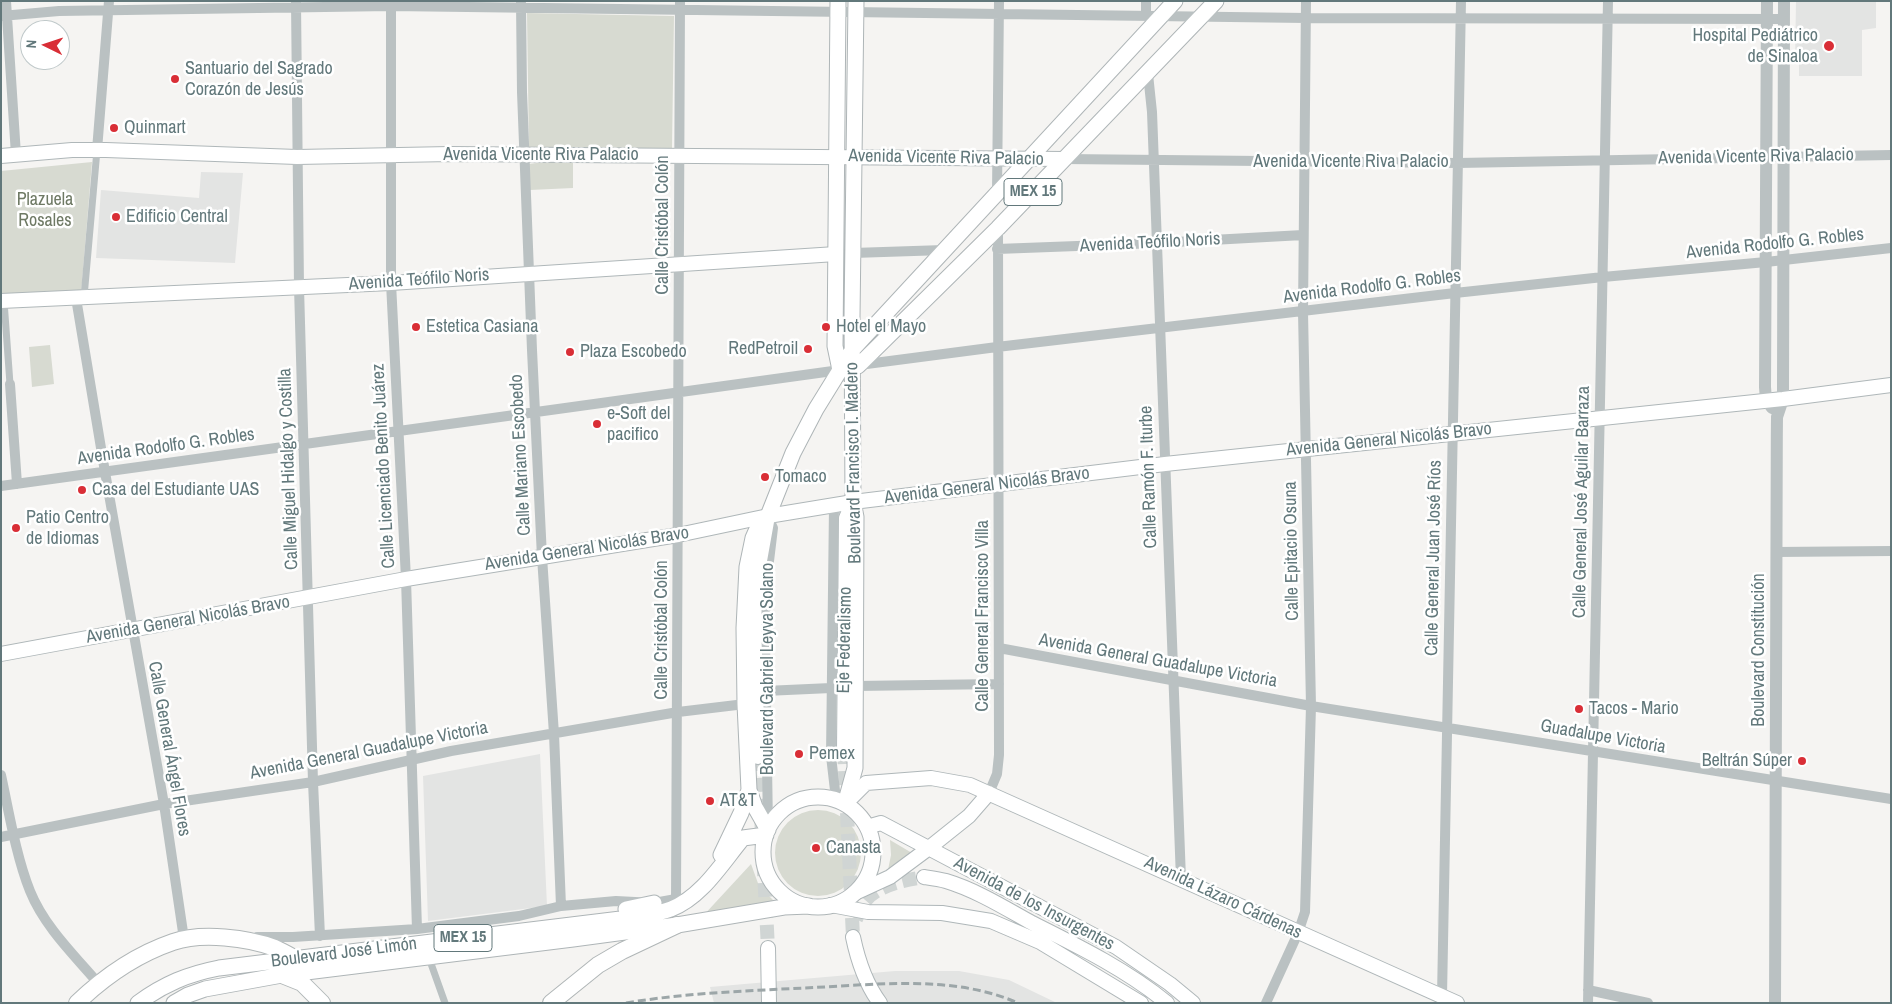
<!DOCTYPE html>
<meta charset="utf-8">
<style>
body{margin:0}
#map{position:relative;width:1892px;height:1004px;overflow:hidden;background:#f5f4f2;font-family:"Archivo Narrow",sans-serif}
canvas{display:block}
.frame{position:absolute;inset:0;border:2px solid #62787b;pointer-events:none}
.north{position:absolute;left:20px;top:20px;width:50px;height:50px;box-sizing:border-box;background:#fff;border:1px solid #c0c9ca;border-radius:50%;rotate:274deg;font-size:14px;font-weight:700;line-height:20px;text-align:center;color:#62787b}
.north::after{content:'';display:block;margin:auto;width:18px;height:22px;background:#d92e36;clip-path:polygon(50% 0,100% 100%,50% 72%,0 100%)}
</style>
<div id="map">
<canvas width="1892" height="1004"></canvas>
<div class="frame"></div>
<div class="north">N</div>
</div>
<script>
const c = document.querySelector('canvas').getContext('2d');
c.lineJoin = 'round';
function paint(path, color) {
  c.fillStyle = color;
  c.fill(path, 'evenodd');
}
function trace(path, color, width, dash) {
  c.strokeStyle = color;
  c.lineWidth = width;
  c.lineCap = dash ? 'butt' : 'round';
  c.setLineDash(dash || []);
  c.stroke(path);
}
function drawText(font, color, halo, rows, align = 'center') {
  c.font = font + ' "Archivo Narrow",sans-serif';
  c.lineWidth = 5;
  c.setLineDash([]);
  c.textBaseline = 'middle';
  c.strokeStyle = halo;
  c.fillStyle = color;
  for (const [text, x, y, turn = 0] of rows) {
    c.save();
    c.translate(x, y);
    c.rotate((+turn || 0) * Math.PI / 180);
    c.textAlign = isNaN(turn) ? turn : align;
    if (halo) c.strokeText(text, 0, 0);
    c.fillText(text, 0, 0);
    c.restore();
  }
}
paint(new Path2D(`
 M1796,1H1876V28L1862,30V76H1799V64L1795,63Z
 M201,172L243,173L235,263L96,258L101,190L199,198Z
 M540,754L547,906L428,921L423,776Z
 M895,971H959L1009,980L1057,1003H714L710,987Z`), '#e3e4e3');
paint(new Path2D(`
 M527,13L674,16L672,148L529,152Z
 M573,158V188L530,190L529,164Z
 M92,162L81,294L1,298V171Z
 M50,345L54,384L32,387L29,347Z
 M775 853a43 43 0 1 1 86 0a43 43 0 1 1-86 0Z
 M890,840L912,853L887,875L891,855Z
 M751,864L759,886L777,904L702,917Z`), '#d7dad1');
trace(new Path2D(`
 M844,750L853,937
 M758,757L768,948
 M856,919C859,913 861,906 865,901C878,885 905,880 924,877`), '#d0d5d4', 14, [14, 7]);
const secondary = new Path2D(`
 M1,156L72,150H106L297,157L450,154L1064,159
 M1,301L391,283L836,254
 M1,654L406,579L678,535L768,516L853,502L1165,464L1783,399L1891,385
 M844,750L846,518L853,502
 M758,757L754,622L756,583L768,516
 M845,804L866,783L931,778L970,785L1457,1003
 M867,827L881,823L1116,947L1170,984L1193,1003
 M924,877C931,878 939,879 946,881C976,890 1005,908 1032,923C1078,946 1127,970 1167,1003
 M853,894L890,877L929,848L969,816L989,793
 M831,905L868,912L942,913L991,921L1040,942L1141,1003
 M853,937C858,961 865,983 880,1003
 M768,948L769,1003`);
const primary = new Path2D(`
 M838,1L835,346L840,370
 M847,369L858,366L998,228L1216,1
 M763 852a55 55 0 1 1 110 0a55 55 0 1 1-110 0Z
 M845,804L855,768L856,517L853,502L852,317L856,1
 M768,830L755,807L749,790L745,704L744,628L747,567L753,538L757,529L768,516L793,453L816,409L853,349L1175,1
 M721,855L741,813L749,790
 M626,909L654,903
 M138,1003C164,984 188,974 219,968L637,917C648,915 660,913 671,909C702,897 722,863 743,838L766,835
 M174,1003L188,995L205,989L282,975L573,939L677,925L784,907L809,906`);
const trunk = new Path2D(`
 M282,975L302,983L322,1003
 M77,1003C104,977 138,954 173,942C202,932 248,938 275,948C282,951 289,955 296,959
 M551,1003L598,965L622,951L677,925`);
trace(secondary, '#afb7b9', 16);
trace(primary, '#aeb5b7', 17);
trace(trunk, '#b0b6b7', 18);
trace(new Path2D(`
 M84,297L97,150
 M4,301L10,384
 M429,958L445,1003`), '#bac1c2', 7);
trace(new Path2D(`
 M6,1L16,155
 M391,1V283L406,579L417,929
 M1146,1V16
 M296,2L299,287L313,782L320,936
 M521,3L522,92L532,350L542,557L554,734L561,906
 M1,16L59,11L391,6L1306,18L1784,19
 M1148,74L1152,112L1181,879
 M97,150L109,1
 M1064,159L1458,163L1891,155
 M997,193L999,1
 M997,249L1157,243L1303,235
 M853,253L944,250
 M76,298L105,472L164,804L184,939
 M859,365L997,347L1455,293L1603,277L1766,262L1891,248
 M10,384L17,484
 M1,486L840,370
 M834,506L831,756L836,799
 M1776,552L1891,551
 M999,648L1311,706L1891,799
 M856,686L999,684
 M765,691L831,688
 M1,775C9,812 16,856 30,891C44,926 74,955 98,983
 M989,793L997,774L999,755L998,228
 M768,828L765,633L766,586L773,528L768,517
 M1,837L164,804L313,782L451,751L678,712L745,704
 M257,937H293L417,929L519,916L561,906L616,901L654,903L676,899L680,1
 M1588,990L1648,1003
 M1442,996L1461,1
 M1266,1003L1298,933L1305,912L1311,706L1303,312L1306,1
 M1588,1003L1608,1`), '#bac1c2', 10);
trace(new Path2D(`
 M1767,1L1765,387L1766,400L1772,408
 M1775,1003C1777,807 1775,612 1777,417L1783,399V386L1784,1`), '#bac1c2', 12);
trace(secondary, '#fff', 14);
trace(primary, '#fff', 15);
trace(trunk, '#fff', 16);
trace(new Path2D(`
 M626,1003C685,993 745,991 804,988C875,985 952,974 1018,1003`), '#9ca6a8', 3, [8, 4]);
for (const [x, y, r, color] of [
 [1829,46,6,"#d92e36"],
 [175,79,5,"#d92e36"],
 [114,128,5,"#d92e36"],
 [116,217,5,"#d92e36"],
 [416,327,5,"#d92e36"],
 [826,327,5,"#d92e36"],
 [808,349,5,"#d92e36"],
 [570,352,5,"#d92e36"],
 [597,424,5,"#d92e36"],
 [765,477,5,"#d92e36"],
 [82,490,5,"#d92e36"],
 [16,528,5,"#d92e36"],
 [1579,709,5,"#d92e36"],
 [799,754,5,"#d92e36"],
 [1802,761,5,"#d92e36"],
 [710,801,5,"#d92e36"],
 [816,848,5,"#d92e36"]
]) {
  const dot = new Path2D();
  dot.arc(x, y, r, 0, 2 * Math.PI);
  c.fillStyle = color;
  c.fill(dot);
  trace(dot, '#fff', 2);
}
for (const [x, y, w] of [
 [1033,192,58],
 [463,938,58]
]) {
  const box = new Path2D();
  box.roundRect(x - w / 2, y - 13.5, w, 27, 4);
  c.fillStyle = '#fff';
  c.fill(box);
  trace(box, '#62787b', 1);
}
drawText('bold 16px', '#62787b', null, [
 ["MEX 15",1033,192],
 ["MEX 15",463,938]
]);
drawText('18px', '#62787b', '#fff', [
 ["Hospital Pediátrico",1818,36,"right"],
 ["de Sinaloa",1818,57,"right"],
 ["Santuario del Sagrado",185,69],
 ["Corazón de Jesús",185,90],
 ["Quinmart",124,128],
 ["Edificio Central",126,217],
 ["Estetica Casiana",426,327],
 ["Hotel el Mayo",836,327],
 ["RedPetroil",798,349,"right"],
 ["Plaza Escobedo",580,352],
 ["e-Soft del",607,414],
 ["pacifico",607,435],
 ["Tomaco",775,477],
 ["Casa del Estudiante UAS",92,490],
 ["Patio Centro",26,518],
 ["de Idiomas",26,539],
 ["Tacos - Mario",1589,709],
 ["Pemex",809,754],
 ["Beltrán Súper",1792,761,"right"],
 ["AT&T",720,801],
 ["Canasta",826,848]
], 'left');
drawText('18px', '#62787b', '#fff', [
 ["Avenida Vicente Riva Palacio",541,155],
 ["Avenida Vicente Riva Palacio",1756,157,-1],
 ["Avenida Vicente Riva Palacio",946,158,1],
 ["Avenida Vicente Riva Palacio",1351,162],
 ["Calle Cristóbal Colón",663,225,-90],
 ["Avenida Teófilo Noris",1150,243,-3],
 ["Avenida Rodolfo G. Robles",1775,244,-6],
 ["Avenida Teófilo Noris",419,280,-4],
 ["Avenida Rodolfo G. Robles",1372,287,-7],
 ["Avenida General Nicolás Bravo",1389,440,-6],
 ["Avenida Rodolfo G. Robles",166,447,-8],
 ["Calle Mariano Escobedo",521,455,-93],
 ["Boulevard Francisco I. Madero",854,463,-91],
 ["Calle Licenciado Benito Juárez",384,466,-93],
 ["Calle Miguel Hidalgo y Costilla",289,469,-92],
 ["Calle Ramón F. Iturbe",1149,477,-92],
 ["Avenida General Nicolás Bravo",987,486,-7],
 ["Calle General José Aguilar Barraza",1582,502,-89],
 ["Avenida General Nicolás Bravo",587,549,-9],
 ["Calle Epitacio Osuna",1292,551,-91],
 ["Calle General Juan José Ríos",1434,558,-89],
 ["Calle General Francisco Villa",983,616,-90],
 ["Avenida General Nicolás Bravo",188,620,-10],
 ["Calle Cristóbal Colón",662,630,-90],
 ["Eje Federalismo",845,640,-89],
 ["Boulevard Constitución",1759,650,-90],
 ["Avenida General Guadalupe Victoria",1158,661,10],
 ["Boulevard Gabriel Leyva Solano",768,669,-90],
 ["Guadalupe Victoria",1603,737,10],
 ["Calle General Ángel Flores",169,749,80],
 ["Avenida General Guadalupe Victoria",369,751,-11],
 ["Avenida Lázaro Cárdenas",1223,898,25],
 ["Avenida de los Insurgentes",1034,904,28],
 ["Boulevard José Limón",344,953,-7]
]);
drawText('18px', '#6e7964', '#fff', [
 ["Plazuela",45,200],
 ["Rosales",45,221]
]);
</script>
